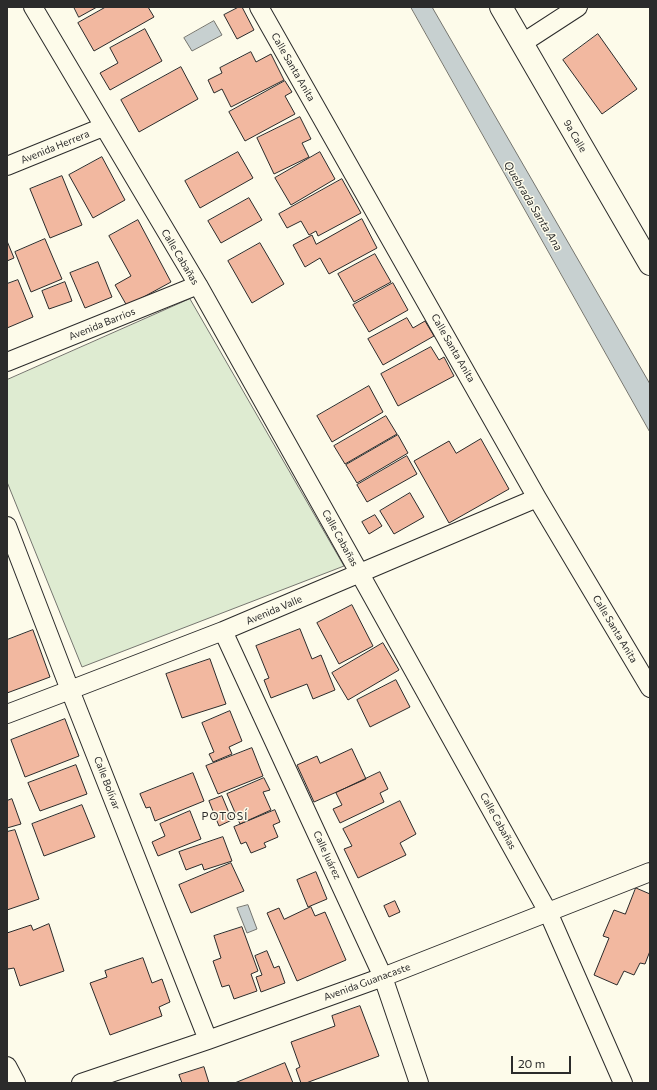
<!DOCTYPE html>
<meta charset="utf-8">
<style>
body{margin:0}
#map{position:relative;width:657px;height:1090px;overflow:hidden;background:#fdfbea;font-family:Commissioner,sans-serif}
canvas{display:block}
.frame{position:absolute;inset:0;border:8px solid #2b2b2b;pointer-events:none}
.scale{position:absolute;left:511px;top:1056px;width:60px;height:18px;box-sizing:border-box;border:2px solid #2b2b2b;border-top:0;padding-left:5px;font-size:12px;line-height:14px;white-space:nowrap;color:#2b2b2b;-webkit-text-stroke:3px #fdfbea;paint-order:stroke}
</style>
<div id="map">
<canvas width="657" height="1090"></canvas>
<div class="frame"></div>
<div class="scale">20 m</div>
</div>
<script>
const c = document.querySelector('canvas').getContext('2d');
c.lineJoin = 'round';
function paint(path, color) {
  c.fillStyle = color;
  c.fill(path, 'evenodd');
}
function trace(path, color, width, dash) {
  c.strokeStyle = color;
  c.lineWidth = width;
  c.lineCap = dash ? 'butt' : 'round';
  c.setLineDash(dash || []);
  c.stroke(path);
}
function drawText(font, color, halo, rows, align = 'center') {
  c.font = font + ' Commissioner,sans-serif';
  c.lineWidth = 3;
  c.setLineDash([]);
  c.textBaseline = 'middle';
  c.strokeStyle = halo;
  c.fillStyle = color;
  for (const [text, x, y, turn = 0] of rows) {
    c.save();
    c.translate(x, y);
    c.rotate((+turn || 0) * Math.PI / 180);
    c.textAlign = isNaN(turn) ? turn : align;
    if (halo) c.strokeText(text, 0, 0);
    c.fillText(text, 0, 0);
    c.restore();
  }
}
const green = new Path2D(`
 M190,299L344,566L82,667L7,482V380Z`);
paint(green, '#deebd1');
trace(green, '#74746e', 1);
const water = new Path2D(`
 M411,7H432L650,384V432Z
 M214,21L222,35L192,51L184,38Z
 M248,905L257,929L247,933L237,908Z`);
paint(water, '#c7d0d0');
trace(water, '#74746e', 1);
const building = new Path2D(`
 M74,7H97L79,17Z
 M106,7H148L154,17L94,51L78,23Z
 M239,7H242L254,30L237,39L224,15Z
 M145,29L162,61L110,90L100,73L118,63L110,48Z
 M598,34L637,89L602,114L563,60Z
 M251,52L256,62L271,54L284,80L231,107L222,89L214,93L208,80L222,73L220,68Z
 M181,67L198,99L139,132L121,100Z
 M285,81L292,92L285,96L295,114L245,141L229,112Z
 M300,117L311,139L302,143L309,157L274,174L257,138Z
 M238,152L253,178L200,208L185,181Z
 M320,152L335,179L291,205L275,178Z
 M102,157L125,200L93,218L69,175Z
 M62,176L82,225L50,238L30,189Z
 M342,179L361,213L318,236L316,231L309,235L301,221L287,228L279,214Z
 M249,198L262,220L221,243L208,221Z
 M362,219L377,248L329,274L320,258L305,267L293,245L312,235L316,244Z
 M138,220L171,282L127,306L115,285L131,276L109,236Z
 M45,239L62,279L31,292L15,252Z
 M7,241L14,258L7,261Z
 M260,243L284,284L252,303L228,261Z
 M375,254L391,282L354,302L338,274Z
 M98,262L112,297L85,308L70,273Z
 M18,280L33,317L7,328V284Z
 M65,282L72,301L49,309L42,291Z
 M393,283L408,310L369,332L353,305Z
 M407,318L413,328L425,321L434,336L383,365L368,339Z
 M431,347L439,360L444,357L454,376L398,406L381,374Z
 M369,386L383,412L332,442L317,416Z
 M386,416L397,434L345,464L334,446Z
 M398,435L408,453L357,483L346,465Z
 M481,439L509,489L449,523L414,461L449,441L456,453Z
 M407,456L417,474L367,502L357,485Z
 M410,493L424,517L394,534L380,511Z
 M375,515L382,526L369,534L362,522Z
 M352,605L373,646L339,664L317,623Z
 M300,629L312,659L321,655L335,690L313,699L307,684L271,698L264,680L269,678L256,646Z
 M33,630L50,677L7,693V640Z
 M383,643L399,670L348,700L332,673Z
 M210,659L226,704L182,718L166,674Z
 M396,680L410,707L370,727L357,700Z
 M230,711L242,741L229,747L232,754L213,762L209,754L214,752L202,723Z
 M65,719L79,756L25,777L11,740Z
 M252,748L263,776L218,794L206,766Z
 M352,749L366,779L314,802L297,765L317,756L320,763Z
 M76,765L87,794L40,811L28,783Z
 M380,772L388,789L380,793L384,802L340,823L333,809L342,805L336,793Z
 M193,773L204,801L155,821L150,807L146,808L140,794Z
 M264,778L270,790L263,792L271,810L240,824L227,794Z
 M222,796L232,820L219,826L209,801Z
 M12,799L21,824L7,828V801Z
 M400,801L416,834L400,843L406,855L358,878L344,849L352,846L343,829Z
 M82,805L95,837L44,856L32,824Z
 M275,810L280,822L273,825L278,837L264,843L266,847L251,853L246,842L241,844L234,827Z
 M190,811L201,839L158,856L152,842L165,836L160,824Z
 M15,830L39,899L7,910V832Z
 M223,837L232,861L204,870L202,864L186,870L179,852Z
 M231,863L244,891L191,913L179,885Z
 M316,872L327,899L308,907L297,880Z
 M636,888L650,894V951L645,964L640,963L634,975L624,971L617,985L594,975L609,938L603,936L614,910L625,914Z
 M395,901L400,912L389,917L384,906Z
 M311,907L315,916L325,912L346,960L297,981L267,913L279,908L284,919Z
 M49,924L64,971L20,986L14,968L8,969L7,966V933L31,925L33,930Z
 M242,927L258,971L251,974L257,991L234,999L229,985L222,987L213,961L221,958L214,936Z
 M267,951L274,968L279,966L285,983L261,992L256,977L262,975L255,956Z
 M143,958L152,983L162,979L170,1002L159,1007L162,1016L110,1035L90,983L107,977L105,971Z
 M360,1006L379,1056L306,1083H301L296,1069L300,1067L291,1042L335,1026L332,1016Z
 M285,1063L293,1083H235Z
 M204,1067L209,1083H182L179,1075Z`);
paint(building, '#f2b8a0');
trace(building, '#2b2b2b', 1);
const minor = new Path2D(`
 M33,7L198,285L360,574L548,912L623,1083
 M259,7L537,498L650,688
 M521,44L578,7
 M7,166L103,127
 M7,362L198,285
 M7,526L70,690L208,1040
 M223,631L383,977L419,1083
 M7,714L70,690L223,631L537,498
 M7,1066L16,1083
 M81,1083L208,1040L383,977L650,872`);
const tertiary = new Path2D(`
 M501,7L650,264`);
trace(minor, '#2b2b2b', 20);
trace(tertiary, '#2b2b2b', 24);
trace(minor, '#fdfbea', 18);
trace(tertiary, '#fdfbea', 22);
drawText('10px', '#2b2b2b', '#fdfbea', [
 ["Calle Santa Anita",293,67,60],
 ["9a Calle",575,136,60],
 ["Avenida Herrera",55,147,-22],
 ["Calle Cabañas",180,257,59],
 ["Avenida Barrios",102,324,-22],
 ["Calle Santa Anita",453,348,60],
 ["Calle Cabañas",340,538,61],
 ["Avenida Valle",274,610,-23],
 ["Calle Santa Anita",615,629,59],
 ["Calle Bolívar",107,783,69],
 ["Calle Cabañas",498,821,61],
 ["Calle Juárez",327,855,65],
 ["Avenida Guanacaste",367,982,-20]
]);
drawText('italic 11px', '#2b2b2b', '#fdfbea', [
 ["Quebrada Santa Ana",533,206,59]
]);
c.letterSpacing = '1px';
drawText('11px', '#2b2b2b', '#fdfbea', [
 ["POTOSÍ",225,816]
]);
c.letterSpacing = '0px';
</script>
